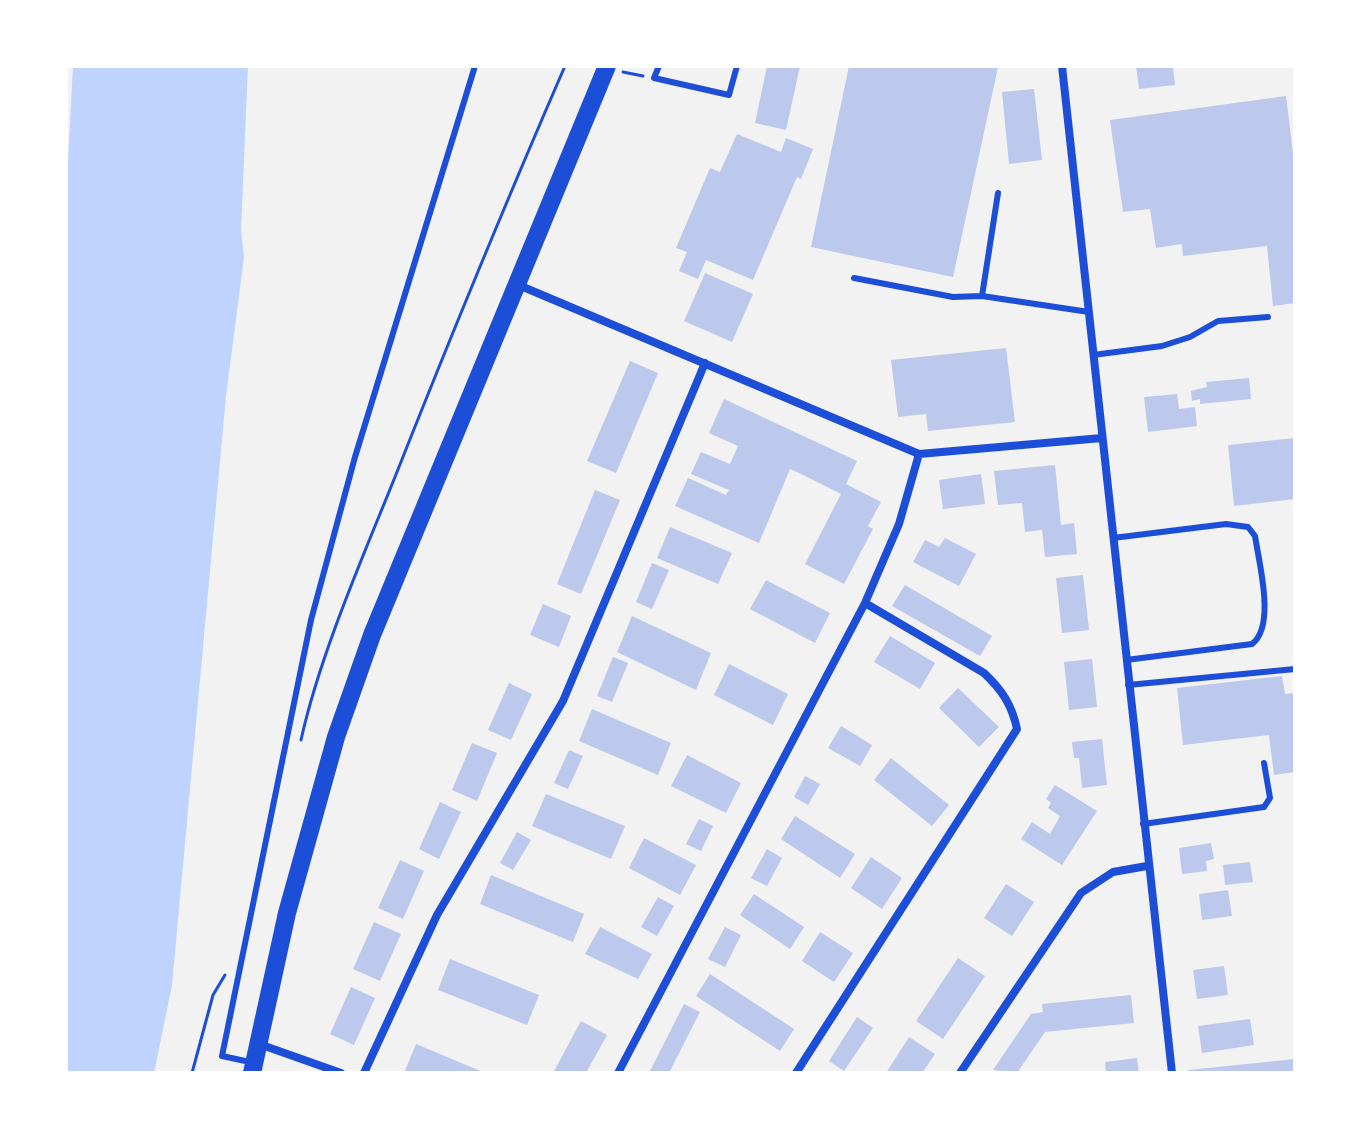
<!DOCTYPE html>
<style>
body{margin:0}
#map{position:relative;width:1361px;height:1139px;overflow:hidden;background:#f2f2f2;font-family:Barlow,sans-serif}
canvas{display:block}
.frame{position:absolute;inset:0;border:68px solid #fff;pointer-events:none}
</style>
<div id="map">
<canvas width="1361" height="1139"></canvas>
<div class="frame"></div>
</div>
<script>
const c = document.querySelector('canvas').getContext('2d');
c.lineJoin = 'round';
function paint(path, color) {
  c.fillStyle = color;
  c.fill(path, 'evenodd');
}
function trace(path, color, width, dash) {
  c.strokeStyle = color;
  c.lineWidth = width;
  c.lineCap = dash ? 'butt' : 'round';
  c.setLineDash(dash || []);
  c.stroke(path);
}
paint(new Path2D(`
 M73,66H248L241,230L244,257L226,396L172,985L154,1073H66V199Z`), '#bfd3fe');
paint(new Path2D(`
 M767,66H800L786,130L755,123Z
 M849,66L998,67L953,277L811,247Z
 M1136,66H1173L1175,85L1139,89Z
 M1034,89L1042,160L1009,164L1002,92Z
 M1286,96L1295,169V303L1273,306L1267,246L1183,256L1182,244L1156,248L1150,209L1123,212L1110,120Z
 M737,134L781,152L786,138L813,149L801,179L797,177L753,280L706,260L698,279L679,271L687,252L676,248L710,168L720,172Z
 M705,273L753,294L732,342L684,321Z
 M1006,348L1015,422L928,431L926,414L898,417L891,360Z
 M630,361L658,373L616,473L587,461Z
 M1249,378L1251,399L1200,404V399L1192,401L1191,391L1207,387L1206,382Z
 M1177,394L1179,409L1195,407L1197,426L1148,432L1144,397Z
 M724,399L857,461L846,484L881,502L868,526L873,529L844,584L805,564L841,494L797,472L790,469L759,543L675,506L688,478L726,495L729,490L691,474L701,452L730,464L738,446L709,433Z
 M1295,438V499L1234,506L1228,445Z
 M1055,465L1061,525L1074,523L1077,554L1045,557L1042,530L1025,532L1022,503L998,505L994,471Z
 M981,474L985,504L943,509L939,480Z
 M595,490L620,500L581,594L557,584Z
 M670,527L732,553L718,584L657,558Z
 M945,538L976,554L959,586L913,562L925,540L939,547Z
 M652,563L669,570L652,609L636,602Z
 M1083,575L1089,630L1062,633L1056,578Z
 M766,580L830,613L815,643L750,609Z
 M905,585L992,636L980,656L892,606Z
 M543,604L571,616L559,647L530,635Z
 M632,616L711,653L696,690L617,652Z
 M890,636L935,663L920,689L874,662Z
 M613,657L628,663L612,702L597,696Z
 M1092,659L1097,707L1069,710L1064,662Z
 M729,664L788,694L773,725L714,695Z
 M1282,676L1285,694L1295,693V772L1274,775L1269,735L1183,745L1177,688Z
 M509,683L532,694L511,740L488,730Z
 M958,688L999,727L979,747L939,708Z
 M592,709L671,743L658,775L579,741Z
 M841,726L872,745L860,766L828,748Z
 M1102,739L1107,785L1082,788L1079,758H1074L1072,742Z
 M472,743L497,753L477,801L452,790Z
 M569,750L583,756L568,789L554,783Z
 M687,755L741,783L726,813L671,786Z
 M891,758L949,805L932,826L874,780Z
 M805,776L820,784L808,805L794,797Z
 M1055,785L1097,811L1062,865L1021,839L1032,822L1050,834L1060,816L1048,808L1051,803L1046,799Z
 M546,794L625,826L611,859L532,826Z
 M440,802L461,812L439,859L419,849Z
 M795,816L855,854L840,878L781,839Z
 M699,819L713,826L701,851L686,844Z
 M517,832L531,840L513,870L500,863Z
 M644,838L696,865L680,895L629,868Z
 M1211,843L1214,859L1206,861L1207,871L1182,874L1179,848Z
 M767,849L782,858L767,886L751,878Z
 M871,857L902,878L882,909L851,888Z
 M400,860L424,871L403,919L378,908Z
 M1250,862L1253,882L1225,885L1223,865Z
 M491,875L584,914L573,942L480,904Z
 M1006,884L1034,902L1012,936L984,918Z
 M1228,890L1232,916L1202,920L1199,894Z
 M754,894L804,927L790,949L740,915Z
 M658,897L674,906L657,936L641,927Z
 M374,922L401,934L380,981L353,969Z
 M600,927L652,954L638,979L585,954Z
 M725,927L741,935L725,967L708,959Z
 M820,932L853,953L834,982L802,961Z
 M958,958L985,976L943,1039L916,1021Z
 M450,959L539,995L527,1025L438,990Z
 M1224,966L1228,995L1197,999L1193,970Z
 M710,974L794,1029L780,1051L696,996Z
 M351,987L375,998L354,1045L330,1034Z
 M1131,995L1134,1023L1045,1032L1017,1073L993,1070L1031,1014L1043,1012L1042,1004Z
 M684,1004L700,1012L669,1073H649Z
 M857,1017L873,1028L844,1071L829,1061Z
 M1250,1019L1254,1045L1202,1053L1198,1026Z
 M581,1021L607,1035L586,1073H553Z
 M909,1037L935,1054L922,1073H886Z
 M416,1044L459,1062L485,1073H404Z
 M1137,1058L1139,1073H1106L1105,1062Z
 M1295,1059V1073H1188V1070Z`), '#bdc9ec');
trace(new Path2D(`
 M623,72L643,76
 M301,740C319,658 361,561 393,482C448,343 505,204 565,66
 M192,1073L213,995L225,975`), '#1d4ed8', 3);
trace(new Path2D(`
 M659,66L654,78L729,95L737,66
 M854,278L953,297L982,296L1089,312
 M982,296L998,193
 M1093,355L1162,346L1190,337L1218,321L1268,317
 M1113,538L1226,524L1248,527L1255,536C1259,563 1276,626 1252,644L1126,660
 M1128,685L1295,669
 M1143,824L1264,807L1270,798L1264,763
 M250,1062L222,1056L311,620L355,457L475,66`), '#1d4ed8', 6);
trace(new Path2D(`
 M1062,66L1172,1073
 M516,284L919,454L1102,438
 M259,1044L341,1073
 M364,1073L437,915L563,701L705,363
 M618,1073L865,603L899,524L919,454
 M796,1073L1017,729C1012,705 1002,690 984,673L865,603
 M960,1073L1081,893L1113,872L1147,866`), '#1d4ed8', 8);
trace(new Path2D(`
 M252,1073L287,913L336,737L372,635L607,66`), '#1d4ed8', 18);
</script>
